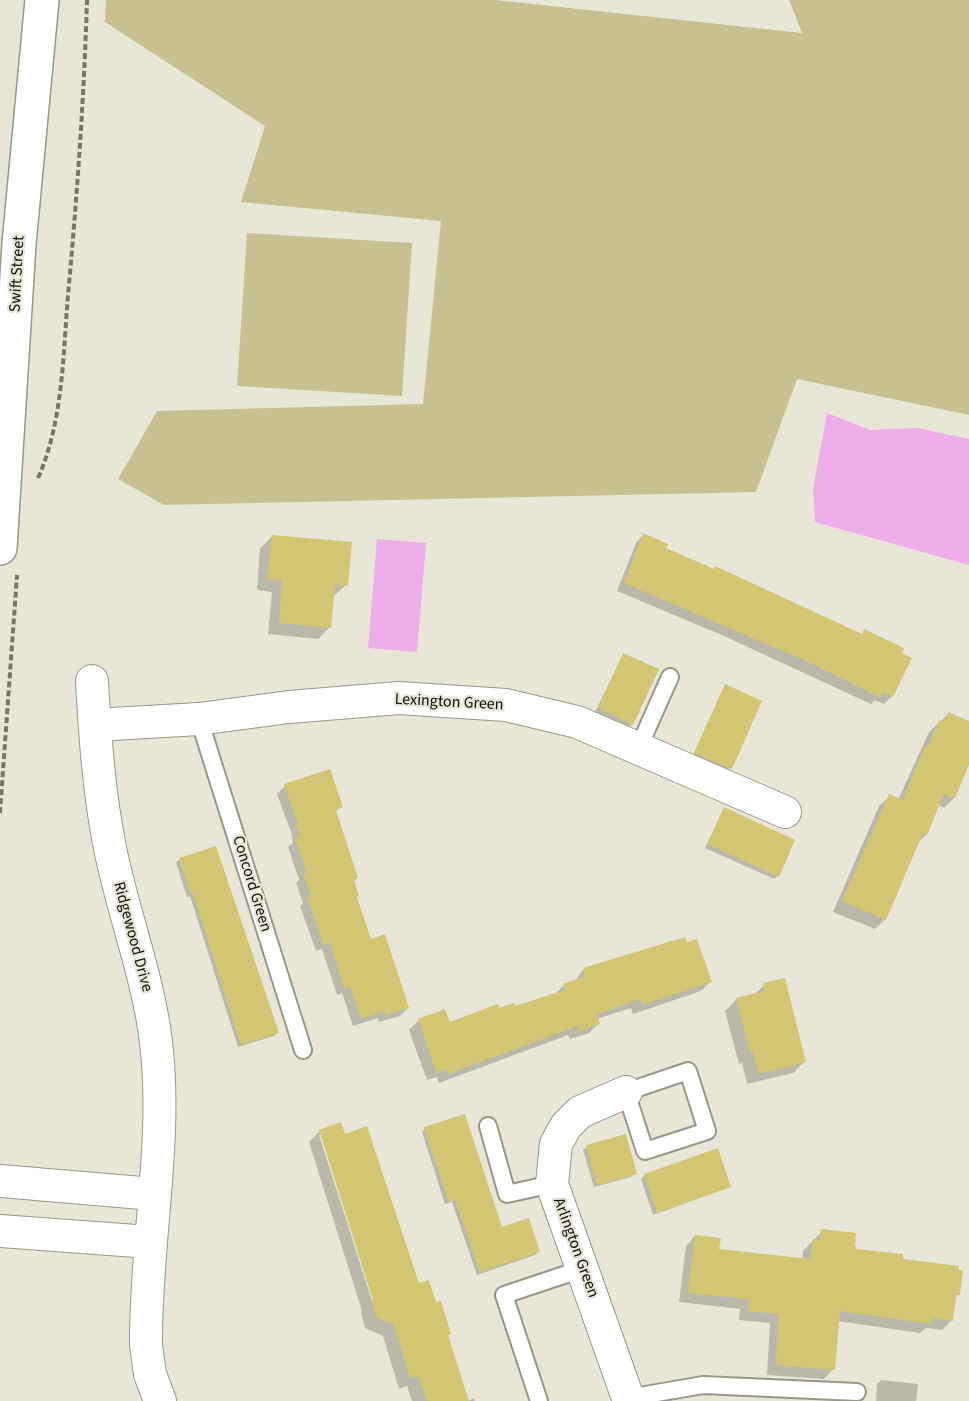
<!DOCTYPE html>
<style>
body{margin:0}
canvas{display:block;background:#e8e6d6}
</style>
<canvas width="969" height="1401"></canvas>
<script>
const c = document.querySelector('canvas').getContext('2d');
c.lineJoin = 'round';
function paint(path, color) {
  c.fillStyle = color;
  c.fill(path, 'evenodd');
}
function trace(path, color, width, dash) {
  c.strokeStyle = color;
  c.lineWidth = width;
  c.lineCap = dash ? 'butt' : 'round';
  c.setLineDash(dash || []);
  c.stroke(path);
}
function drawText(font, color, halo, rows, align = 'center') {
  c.font = font + ' "Source Sans 3",sans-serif';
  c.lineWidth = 4.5;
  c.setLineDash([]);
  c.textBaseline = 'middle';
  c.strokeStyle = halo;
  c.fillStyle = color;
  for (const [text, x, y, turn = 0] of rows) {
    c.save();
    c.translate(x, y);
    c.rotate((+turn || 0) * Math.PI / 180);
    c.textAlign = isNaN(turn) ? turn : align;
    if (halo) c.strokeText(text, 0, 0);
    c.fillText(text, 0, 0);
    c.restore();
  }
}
paint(new Path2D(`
 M106,0H495L802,33L789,0H969V415L797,379L756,492L164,505L118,479L157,411L423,404L441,221L241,202L265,126L105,22Z
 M247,233L412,243L402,396L237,386Z`), '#c7c090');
paint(new Path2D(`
 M827,413L870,430L917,428L969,439V565L815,522L813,489Z
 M377,539L426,543L417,652L368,648Z`), '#edaee9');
paint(new Path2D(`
 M643,535L664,549L861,635L865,631L892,696L884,704L875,700L871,704L724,636L617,591L636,543Z
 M272,537L346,585L333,597L330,627L318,639L268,634L272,592L257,590L260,548Z
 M623,655L632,724L629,727L595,712Z
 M725,686L760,702L727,772L692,757Z
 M948,714L969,723V762L954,798L944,808L938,805L926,835L916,844L885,919L875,929L833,912L879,806L890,796L898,800L929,732Z
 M285,786L341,807L335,812L357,878L353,882L355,897L370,941L408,1008L400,1016L379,1022L378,1018L353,1026L342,993L337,995L322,949L316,951L300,906L303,903L296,883L299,880L288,847L293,843L291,832L277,794Z
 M725,809L777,876L774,879L705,848Z
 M180,859L277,1032L274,1036L238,1047L190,896L187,897L176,863Z
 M583,970L710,982L701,991L633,1014L631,1008L597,1019L598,1024L589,1033L570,1039L568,1035L439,1083L437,1077L427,1080L409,1030L418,1021L444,1011L449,1024L498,1010L514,1008L554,995L564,985L575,981Z
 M764,985L805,1061L793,1073L747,1084L742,1063L739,1064L725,1011L737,999L754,995Z
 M425,1128L501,1229L538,1252L535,1255L477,1275L452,1202L445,1204L422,1132Z
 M320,1131L418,1285L435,1304L450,1334L447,1336L468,1401L474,1398L475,1401H412L407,1386L399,1389L383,1336L365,1328L361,1313L362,1311L309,1142ZM319,1135H323L377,1306L374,1307Z
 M587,1147L635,1173L631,1177L594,1187L583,1150Z
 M645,1175L730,1187L653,1215L641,1179Z
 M822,1231L857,1251L961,1271L952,1320L942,1330L926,1328L920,1333L837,1321L833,1369L824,1379L767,1375L770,1323L739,1320L740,1309L679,1302L686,1246L695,1236L718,1251L802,1260L803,1251Z
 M881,1380L918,1384L916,1401H876L877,1384Z`), '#0003');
paint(new Path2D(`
 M643,533L668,544L666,548L714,569L715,566L862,634L864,629L904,648L902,653L912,658L893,697L883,692L880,697L804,660L624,583Z
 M272,535L352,542L348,586L335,585L331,628L279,623L282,580L267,579Z
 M623,653L659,669L633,725L598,708Z
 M725,684L762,701L732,769L694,753Z
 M948,712L969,721V765L955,798L944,794L927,835L923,833L886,920L842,901L889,794L903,800L925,746L928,747L939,720L944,722Z
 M330,769L343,807L336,810L358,878L354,880L359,896L357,897L371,939L385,934L409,1008L387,1015L385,1011L361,1019L350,986L344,988L330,943L324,945L307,897L311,895L303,874L307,872L295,838L301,836L296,825L298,824L284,784Z
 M724,807L795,840L779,877L707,844Z
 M216,846L279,1033L241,1045L193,893L191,894L179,858Z
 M685,937L687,942L697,939L712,982L642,1005L640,999L597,1014L600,1024L579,1031L577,1026L448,1074L446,1069L436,1072L418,1019L445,1009L450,1022L498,1004L499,1008L514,1003L515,1006L565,990L563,984L585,976L583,968Z
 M785,978L806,1062L759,1074L753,1052L750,1053L736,998L764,991L763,983Z
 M465,1114L502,1227L529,1218L540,1252L480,1272L455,1200L449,1202L424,1127Z
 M341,1122L345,1134L367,1126L419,1283L429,1280L436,1302L441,1301L451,1334L448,1335L469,1401H427L418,1376L410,1378L394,1325L376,1317L371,1300H373L319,1130Z
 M626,1134L637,1174L597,1185L586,1145Z
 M718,1148L731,1187L657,1213L644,1174Z
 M821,1229L856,1233L855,1246L857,1249L903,1254V1259L959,1266V1270H963L960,1295H956L953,1321L932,1318L931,1324L840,1311L835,1370L776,1365L779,1314L748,1311L749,1299L688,1293L695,1235L721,1238L719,1249L810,1259L813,1239L820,1240Z`), '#d2c672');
const service = new Path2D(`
 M199,719L303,1050
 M638,749L670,677
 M688,1071L707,1131L645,1151L626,1092Z
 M488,1126L507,1194L552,1184
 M628,1398L703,1385L857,1392
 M539,1401L504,1295L582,1269`);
const minor = new Path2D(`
 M92,681C95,737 99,793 110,848C123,913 148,976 156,1042C168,1142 145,1244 146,1345L150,1374L160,1401
 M95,725L199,719L289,707L399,698L506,705L577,722L785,812
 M626,1092L580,1112L566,1126L556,1144L552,1184L629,1401
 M0,1181L154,1194
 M0,1231L150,1242`);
const tertiary = new Path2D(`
 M0,548L19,244L42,0`);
trace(service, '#999788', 20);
trace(minor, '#999788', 34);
trace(tertiary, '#999788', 36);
trace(new Path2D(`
 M38,478C63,422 63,356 68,295C77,197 84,99 87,0
 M0,813L17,575`), '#78766c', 4, [6, 3]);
trace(service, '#fff', 16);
trace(minor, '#fff', 32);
trace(tertiary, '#fff', 33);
drawText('16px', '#0e0d08', '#e8e6d6', [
 ["Swift Street",18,274,-87],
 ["Lexington Green",449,703,3],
 ["Concord Green",251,884,73],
 ["Ridgewood Drive",132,937,75],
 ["Arlington Green",575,1248,70]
]);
</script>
